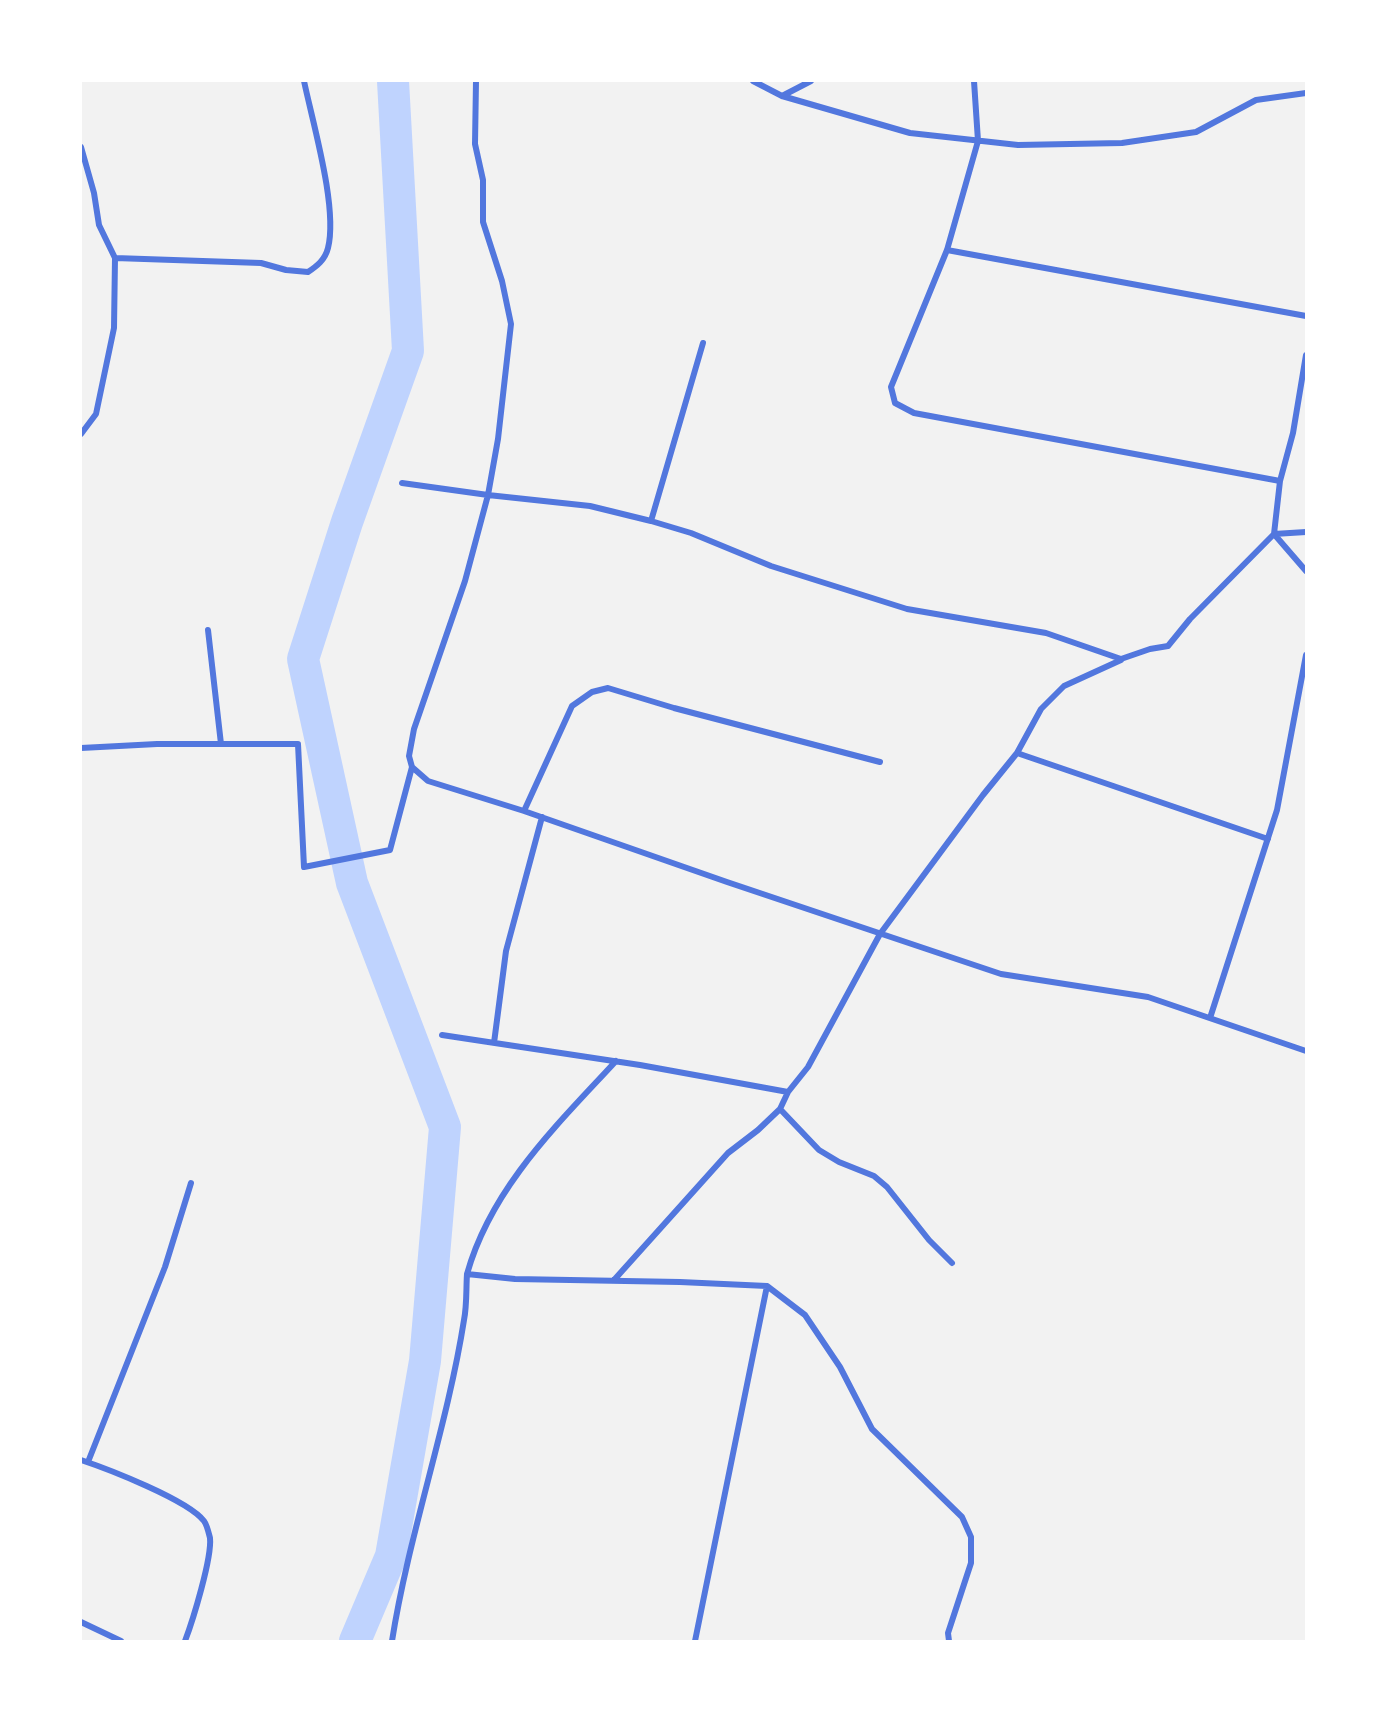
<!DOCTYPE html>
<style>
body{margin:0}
#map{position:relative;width:1387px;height:1722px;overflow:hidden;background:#f2f2f2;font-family:"Fira Sans",sans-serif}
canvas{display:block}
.frame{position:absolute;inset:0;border:82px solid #fff;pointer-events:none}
</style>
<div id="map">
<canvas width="1387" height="1722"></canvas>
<div class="frame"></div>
</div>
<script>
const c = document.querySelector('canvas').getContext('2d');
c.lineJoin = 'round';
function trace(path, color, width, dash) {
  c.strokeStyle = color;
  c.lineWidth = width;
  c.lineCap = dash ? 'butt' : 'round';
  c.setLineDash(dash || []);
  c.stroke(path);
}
trace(new Path2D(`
 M355,1641L391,1556L425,1361L445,1127L352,883L303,659L347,522L408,351L393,81`), '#bfd3fe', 32);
trace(new Path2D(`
 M753,81L782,96L910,133L1018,145L1122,143L1196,132L1256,100L1306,93
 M974,81L978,141L947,250L891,387L895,403L914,413L1280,481
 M782,96L811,81
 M81,147L94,193L99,225L115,258L261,263L286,270L308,272C317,266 325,260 328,248C338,208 313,124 304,81
 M947,250L1306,316
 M1306,355L1293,433L1280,481L1274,534L1306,532
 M81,434L96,414L114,328L115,258
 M402,483L488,495L498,439L511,324L502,281L483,222V180L475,144L476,81
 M651,521L703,343
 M208,630L221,744
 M81,748L157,744H298L304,867L390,850L412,767
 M1017,753L1268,839
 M880,762L674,708L608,688L592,692L572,706L524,811L727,882L1001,974L1148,997L1306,1051
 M524,811L428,781L412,767L409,756L414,729L465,581L488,495L590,506L651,521L691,533L771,566L907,609L1046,633L1121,659L1150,649L1168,646L1190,619L1274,534L1306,571
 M1210,1018L1277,810L1306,655
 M442,1035L640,1065L788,1092
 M494,1043L506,951L542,817
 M616,1061C557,1125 491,1188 467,1274L515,1279L680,1282L767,1286L805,1315L840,1367L872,1429L962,1517L971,1537V1563L948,1633L949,1641
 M780,1109L819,1150L839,1162L874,1176L887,1187L929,1240L952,1263
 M614,1280L728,1153L758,1130L780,1109L788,1092L808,1067L880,934L983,795L1017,753L1041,709L1064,686L1121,660
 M81,1460C108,1469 188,1500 204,1521C207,1525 209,1534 210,1538C212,1558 193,1620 185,1641
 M88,1462L165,1267L191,1183
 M81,1622L121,1641
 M392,1641C409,1533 447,1428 464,1320C467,1305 466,1289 467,1274
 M695,1641L767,1286`), '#5277de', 6);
</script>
